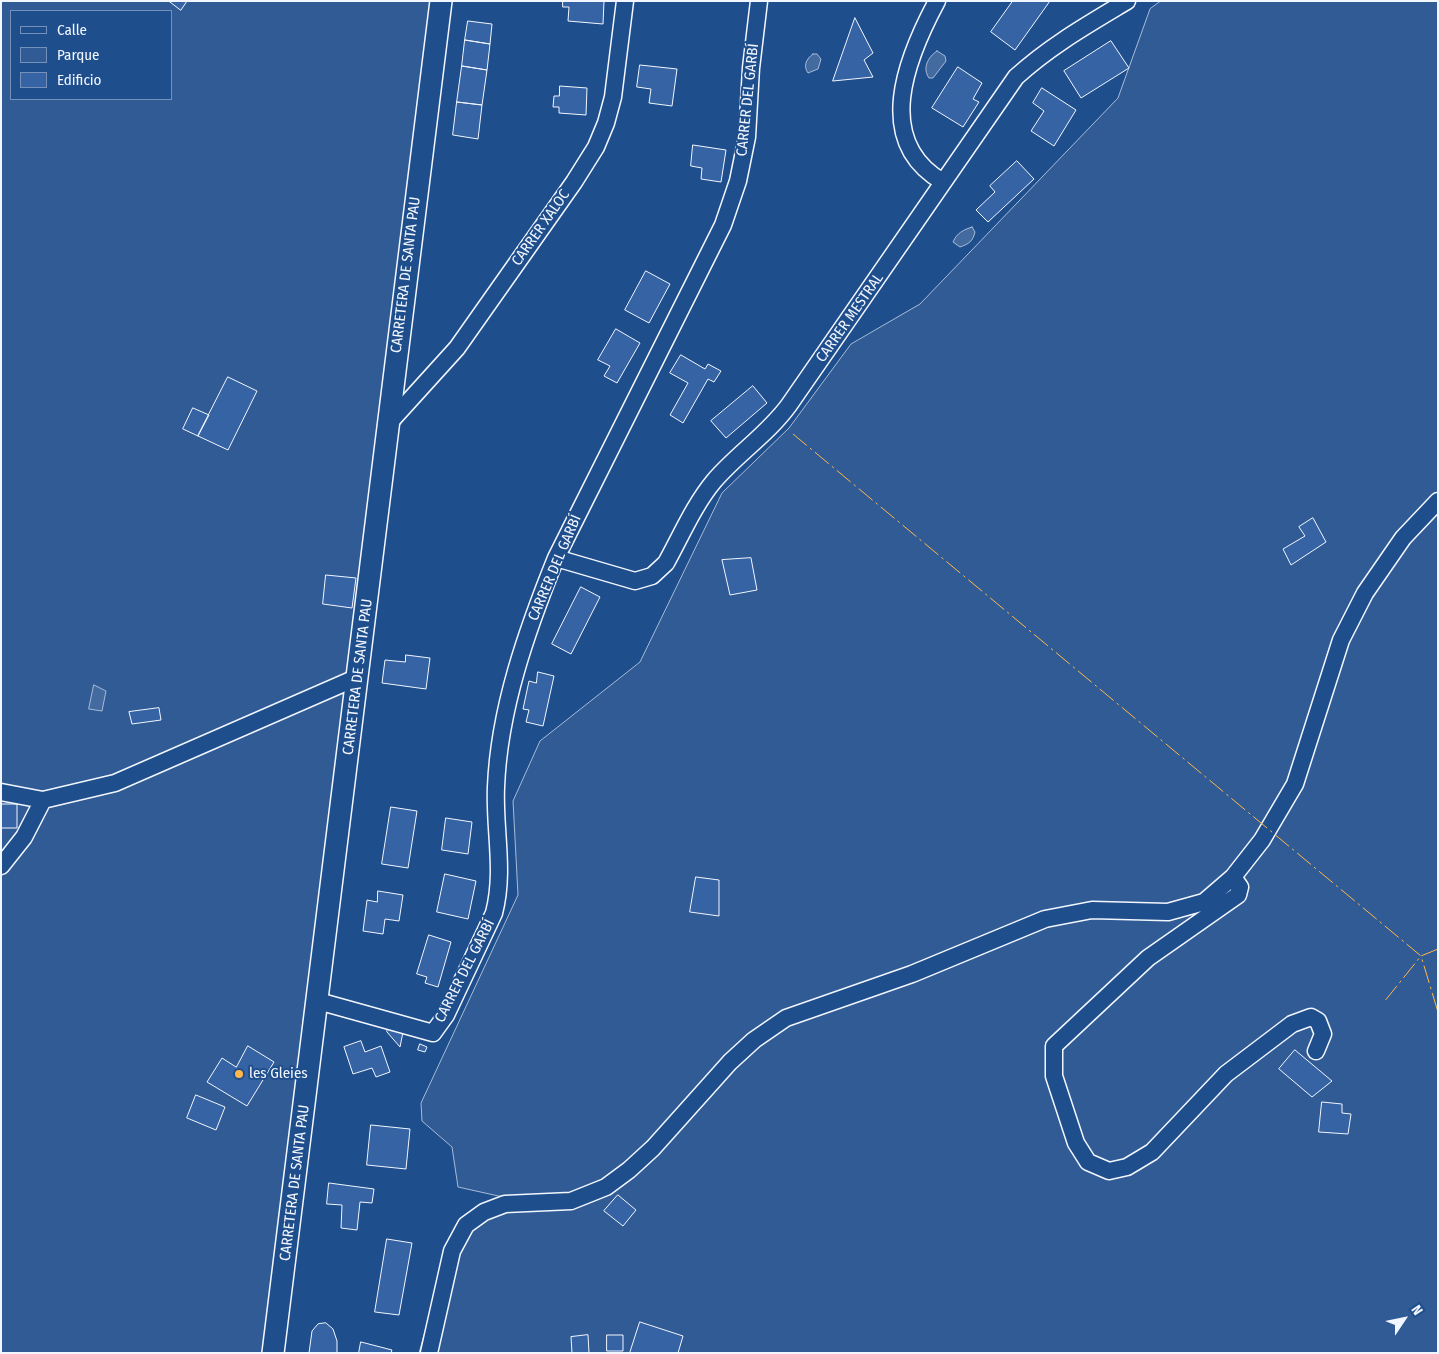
<!DOCTYPE html>
<meta charset="utf-8">
<style>
body{margin:0}
#map{position:relative;width:1439px;height:1354px;overflow:hidden;background:#1f4e8c;font-family:"Fira Sans Condensed",sans-serif}
canvas{display:block}
.frame{position:absolute;inset:0;border:2px solid #f2f6ff;pointer-events:none}
.legend{position:absolute;left:10px;top:10px;width:162px;height:90px;box-sizing:border-box;background:#1f4e8c;border:1px solid #7391ba;margin:0;padding:6px 9px;list-style:none;font-size:15px;color:#f2f6ff}
.legend li{display:flex;align-items:center;gap:10px;height:25px}
.legend b{width:25px;border:1px solid #7391ba}
.north{position:absolute;left:1379px;top:1294px;width:50px;height:50px;-webkit-text-stroke:4px #1f4e8c;paint-order:stroke;rotate:56deg;font-size:14px;font-weight:700;line-height:20px;text-align:center;color:#f2f6ff}
.north::after{content:'';display:block;margin:auto;width:18px;height:22px;background:#f2f6ff;clip-path:polygon(50% 0,100% 100%,50% 72%,0 100%)}
</style>
<div id="map">
<canvas width="1439" height="1354"></canvas>
<div class="frame"></div>
<ul class="legend">
<li><b style="height:6px;background:#1f4e8c"></b>Calle</li>
<li><b style="height:14px;background:#305b95"></b>Parque</li>
<li><b style="height:14px;background:#3563a3"></b>Edificio</li>
</ul>
<div class="north">N</div>
</div>
<script>
const c = document.querySelector('canvas').getContext('2d');
c.lineJoin = 'round';
function paint(path, color) {
  c.fillStyle = color;
  c.fill(path, 'evenodd');
}
function trace(path, color, width, dash) {
  c.strokeStyle = color;
  c.lineWidth = width;
  c.lineCap = dash ? 'butt' : 'round';
  c.setLineDash(dash || []);
  c.stroke(path);
}
function drawText(font, color, halo, rows, align = 'center') {
  c.font = font + ' "Fira Sans Condensed",sans-serif';
  c.lineWidth = 4;
  c.setLineDash([]);
  c.textBaseline = 'middle';
  c.strokeStyle = halo;
  c.fillStyle = color;
  for (const [text, x, y, turn = 0] of rows) {
    c.save();
    c.translate(x, y);
    c.rotate((+turn || 0) * Math.PI / 180);
    c.textAlign = isNaN(turn) ? turn : align;
    if (halo) c.strokeText(text, 0, 0);
    c.fillText(text, 0, 0);
    c.restore();
  }
}
const green = new Path2D(`
 M1,1H430L262,1353H1ZM11,11H171V99H11Z
 M1161,1H1438V1353H419L453,1233L512,1199L458,1187L452,1147L422,1121L421,1103L518,895L513,801L540,741L640,662L722,493L789,428L851,344L920,304L1118,98L1150,9Z`);
paint(green, '#305b95');
trace(green, '#a8bbd7', 1);
const water = new Path2D(`
 M937,51L945,56L946,61L933,78H929C922,68 928,57 937,51Z
 M813,54H817L821,59L818,69L808,73C803,66 806,59 813,54Z
 M972,227L975,232C973,241 969,244 960,247L953,242C957,233 963,230 972,227Z
 M94,685L106,691L102,711L89,709Z`);
paint(water, '#446ba0');
trace(water, '#a8bbd7', 1);
const building = new Path2D(`
 M169,1H187L181,10Z
 M563,1H604L603,24L568,21L569,7H563Z
 M1013,1H1050L1015,50L991,32Z
 M855,18L873,53L864,60L873,77L833,81Z
 M468,21L492,24L490,44L465,40Z
 M465,40L490,44L487,70L462,66Z
 M1111,41L1129,68L1081,98L1064,71Z
 M640,65L677,69L672,106L649,103L651,89L637,87Z
 M462,66L487,70L482,105L457,102Z
 M958,67L982,83L973,99L979,102L963,127L932,108Z
 M560,86L587,88L586,115L559,113V107H553L554,96H559Z
 M1042,88L1076,110L1054,146L1031,131L1044,111L1033,103Z
 M457,102L482,105L478,139L453,135Z
 M693,145L726,150L721,182L701,179L702,168L691,166Z
 M1017,161L1034,179L988,222L976,210L995,192L990,186Z
 M646,271L670,284L649,323L625,310Z
 M616,329L640,343L617,383L604,376L610,366L598,360Z
 M681,355L705,369L708,364L721,371L714,382L708,379L683,423L670,415L688,383L670,373Z
 M228,377L257,391L228,450L198,436Z
 M753,386L767,403L726,438L711,421Z
 M193,408L209,415L198,436L183,429Z
 M1313,518L1326,542L1291,565L1283,549L1305,536L1299,527Z
 M751,558L757,590L730,595L722,560Z
 M326,575L356,578L352,608L323,604Z
 M581,587L600,597L571,654L552,644Z
 M406,655L430,658L426,689L382,683L385,660L405,662Z
 M538,672L554,676L543,726L526,722L529,710L523,709L529,681L536,683Z
 M159,708L161,720L132,724L129,712Z
 M1,804H17V828H1Z
 M391,807L417,811L408,868L382,864Z
 M446,818L472,822L468,854L442,850Z
 M445,874L476,881L468,919L437,912Z
 M696,877L719,880V916L690,912Z
 M378,891L403,895L399,921L385,919L383,934L363,931L367,900L377,902Z
 M429,935L451,942L438,987L425,983L427,977L417,974Z
 M388,1027L403,1032L400,1047L387,1032Z
 M361,1041L365,1052L381,1046L390,1072L376,1077L372,1068L353,1074L344,1047Z
 M420,1044L427,1047L425,1052L418,1050Z
 M248,1046L274,1062L247,1106L207,1082L222,1058L236,1067Z
 M1295,1050L1332,1081L1312,1097L1279,1069Z
 M196,1095L225,1107L216,1130L187,1118Z
 M1322,1102L1342,1104V1113L1351,1114L1348,1134L1319,1132Z
 M371,1125L410,1129L406,1169L367,1165Z
 M329,1183L374,1189L372,1203L360,1202L357,1230L341,1228L342,1205L327,1204Z
 M618,1195L636,1210L623,1226L604,1211Z
 M387,1239L412,1243L399,1315L375,1312Z
 M640,1322L683,1336L678,1353H630Z
 M326,1323L333,1329L337,1341V1353H309L312,1331L318,1324Z
 M588,1335L589,1353H572L571,1337Z
 M607,1335H623V1351H607Z
 M361,1342L392,1350L391,1353H359Z`);
paint(building, '#3563a3');
trace(building, '#f2f6ff', 1);
const minor = new Path2D(`
 M937,1C907,57 872,141 943,182
 M389,423L457,348L574,182L596,147L606,123L613,97L625,1
 M556,558L635,581L652,576L666,563C681,536 694,505 714,481C737,454 768,434 789,405L1016,77C1050,46 1087,25 1127,1
 M1,792L43,800L115,783L358,677
 M1,866L24,837L43,800
 M1233,877L1240,887L1238,895L1148,958L1054,1046V1076L1076,1143L1088,1162L1109,1171L1127,1167L1152,1152L1226,1074L1292,1024L1311,1017L1318,1021L1323,1034L1316,1051
 M318,1001L433,1033L446,1015L494,913C505,871 494,829 496,787C499,709 527,630 556,558L723,225L738,181L747,137L751,68L759,1
 M429,1353L452,1251L466,1225L484,1212L505,1204L571,1201L606,1187L629,1170L653,1148L730,1062L754,1040L786,1018L912,974L1045,919L1092,910L1168,912L1204,902L1233,877L1262,840L1295,784L1341,640L1365,593L1403,538L1438,501`);
const major = new Path2D(`
 M273,1353L441,1`);
trace(minor, '#f2f6ff', 19);
trace(major, '#f2f6ff', 24);
trace(minor, '#1f4e8c', 16);
trace(major, '#1f4e8c', 21);
trace(new Path2D(`
 M793,434L1421,956L1384,1002
 M1438,949L1421,956L1438,1012`), '#ffb74d', 1, [18, 4, 2.5, 4]);
for (const [x, y, r, color] of [
 [239,1074,5,"#ffb74d"]
]) {
  const dot = new Path2D();
  dot.arc(x, y, r, 0, 2 * Math.PI);
  c.fillStyle = color;
  c.fill(dot);
  trace(dot, '#1f4e8c', 2);
}
drawText('15px', '#f2f6ff', '#1f4e8c', [
 ["CARRER DEL GARBÍ",748,100,-84],
 ["CARRER XALOC",541,228,-55],
 ["CARRETERA DE SANTA PAU",406,275,-83],
 ["CARRER MESTRAL",850,318,-55],
 ["CARRER DEL GARBÍ",555,568,-67],
 ["CARRETERA DE SANTA PAU",358,677,-83],
 ["CARRER DEL GARBÍ",465,971,-63],
 ["CARRETERA DE SANTA PAU",295,1183,-83]
]);
drawText('15px', '#f2f6ff', '#1f4e8c', [
 ["les Gleies",249,1074]
], 'left');
</script>
